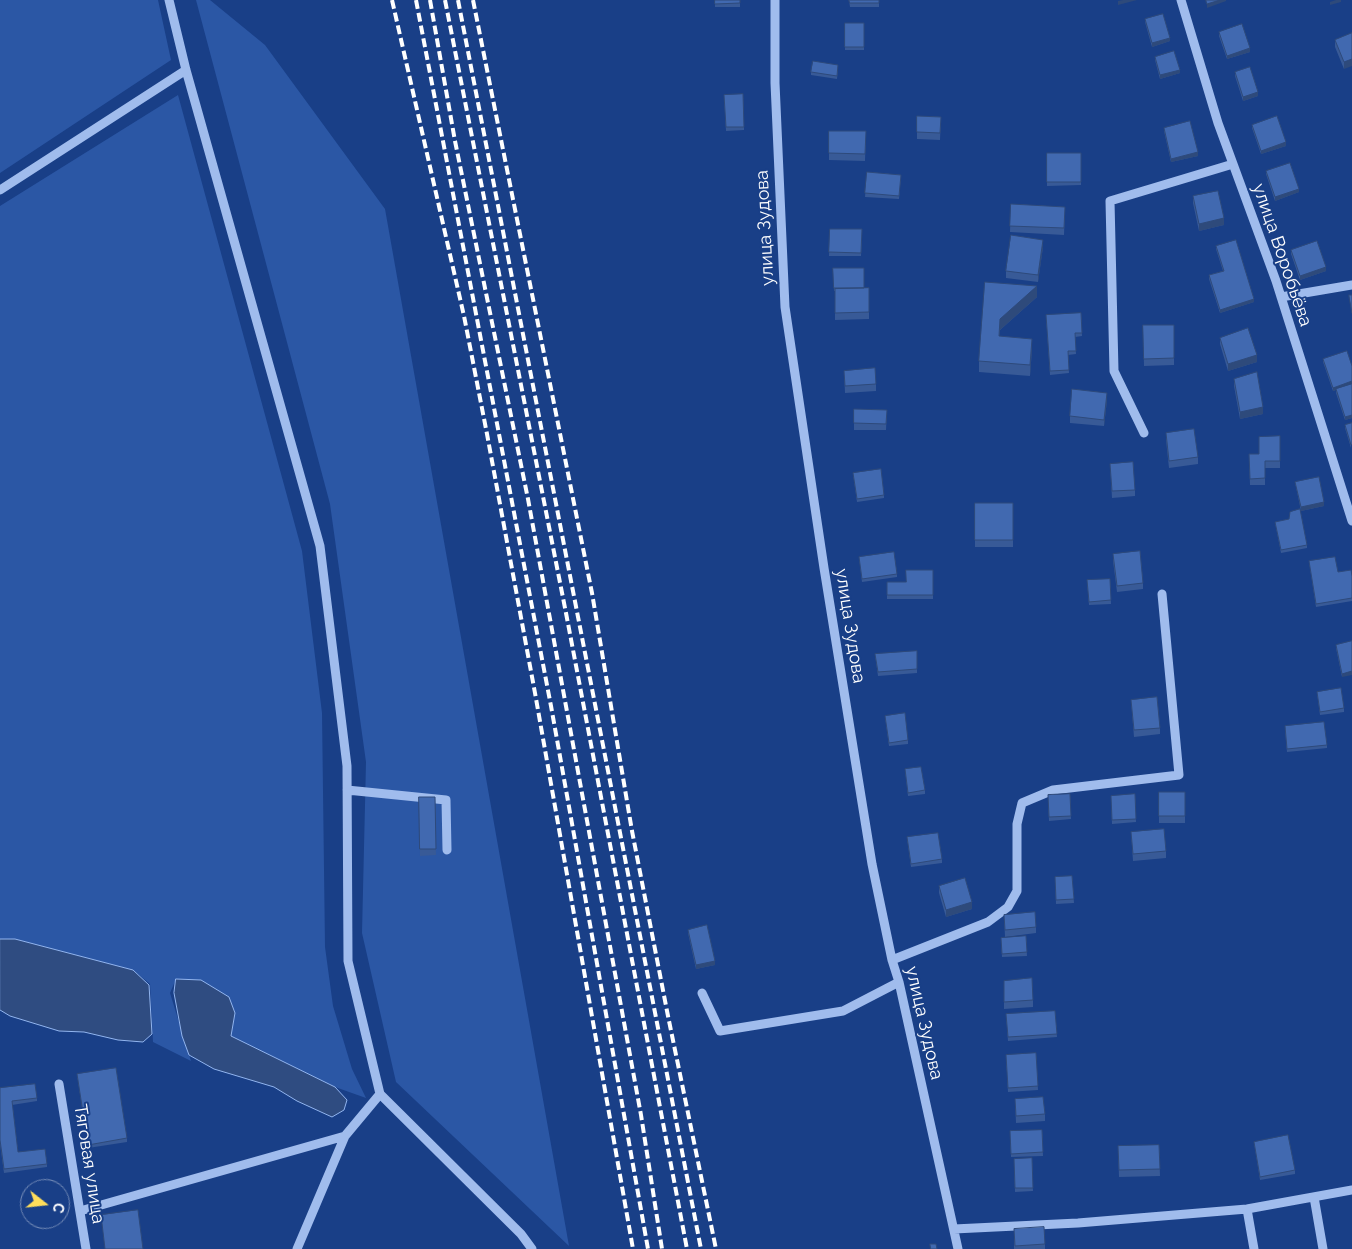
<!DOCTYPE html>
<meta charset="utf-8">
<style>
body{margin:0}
#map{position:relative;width:1352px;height:1249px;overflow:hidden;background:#193f87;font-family:Raleway,sans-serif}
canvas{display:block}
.north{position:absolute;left:20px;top:1179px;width:50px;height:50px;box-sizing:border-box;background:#193f87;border:1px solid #758cb7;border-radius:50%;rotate:106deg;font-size:14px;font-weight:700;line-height:20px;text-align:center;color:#fff}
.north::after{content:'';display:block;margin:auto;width:18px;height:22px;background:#ffde5b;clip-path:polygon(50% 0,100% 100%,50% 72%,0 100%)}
</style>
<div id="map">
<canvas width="1352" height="1249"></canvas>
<div class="north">С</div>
</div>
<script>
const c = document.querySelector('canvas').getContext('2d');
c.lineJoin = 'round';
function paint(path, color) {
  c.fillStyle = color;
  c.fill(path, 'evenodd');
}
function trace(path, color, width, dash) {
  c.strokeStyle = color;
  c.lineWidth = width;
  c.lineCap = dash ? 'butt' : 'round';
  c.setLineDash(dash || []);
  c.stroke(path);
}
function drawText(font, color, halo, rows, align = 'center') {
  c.font = font + ' Raleway,sans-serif';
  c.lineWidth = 4;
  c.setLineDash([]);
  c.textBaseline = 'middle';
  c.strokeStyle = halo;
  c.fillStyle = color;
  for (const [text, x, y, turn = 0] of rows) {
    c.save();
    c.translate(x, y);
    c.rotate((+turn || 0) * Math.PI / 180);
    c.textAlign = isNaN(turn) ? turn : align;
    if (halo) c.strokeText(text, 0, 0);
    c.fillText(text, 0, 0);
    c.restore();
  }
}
paint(new Path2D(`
 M0,0H158L171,60L0,173Z
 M196,0H210L265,45L385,209L569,1246L396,1082L362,933L366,762L330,504Z
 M178,95L302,551L322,713L325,947L333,1006L352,1069L366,1098L335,1087L231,1036L235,1013L176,979L170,993L191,1061L153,1042L150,984L133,970L15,939H0V206Z`), '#2b57a5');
const water = new Path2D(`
 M0,939H15L133,970L149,985L152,1034L143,1042L118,1040L84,1032L59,1031L10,1016L0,1010Z
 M176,979L201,980L229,997L235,1013L231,1036L335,1087L347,1100L344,1110L332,1117L297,1101L274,1087L214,1069L189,1055L182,1036L174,993Z`);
paint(water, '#2f4c81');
trace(water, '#92b5ef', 1);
trace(new Path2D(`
 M169,0L186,70L320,546L347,766L348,961L380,1094L521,1234L532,1249
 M775,0V83L785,307L824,568L872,864L892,960L899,982L958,1249
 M1181,0L1218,123L1276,281L1352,521
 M0,190L186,70
 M1281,297L1352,285
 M1144,433L1114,371L1110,201L1233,164
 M347,790L446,800L447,850
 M892,960L988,922L1008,907L1017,891V824L1022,803L1053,790L1179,775L1162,594
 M702,993L720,1031L843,1011L899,982
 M59,1084L86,1249
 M1314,1197L1323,1249
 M1247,1209L1254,1249
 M80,1211L345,1136
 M954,1229L1078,1223L1247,1209L1352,1190
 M297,1249L345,1136L380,1094`), '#a0bced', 9);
trace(new Path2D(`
 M392,0L464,316L487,434L535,693L633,1249
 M416,0L551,706L648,1249
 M430,0L455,141L528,499L641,1115L662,1249
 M445,0L566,613L687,1249
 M458,0L701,1249
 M473,0L592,593L632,831L668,1016L716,1249`), '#fff', 4, [9, 4]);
paint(new Path2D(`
 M715,0H740V7H715Z
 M849,0H879V7H850Z
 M1145,19L1170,41L1152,47L1145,22Z
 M845,23H864V50H845Z
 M1219,32L1250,52L1227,59L1219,36Z
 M1352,33L1344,69L1335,47V40Z
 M1155,57L1180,73L1160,79L1155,60Z
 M838,68L837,79L811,75V72Z
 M1235,72L1258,96L1243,101L1235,76Z
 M724,95L744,127V130L726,131Z
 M917,116L941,117L940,140L917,139Z
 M1252,125L1286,146L1261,154L1252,128Z
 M1164,128L1198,156L1171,162L1164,131Z
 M866,131L865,161L829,160V153Z
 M1047,153H1081V185L1047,186Z
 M1266,171L1299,192L1275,201L1266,174Z
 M867,172L901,175L899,199L865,197Z
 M1193,196L1224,225L1199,231L1193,203Z
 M1011,204L1065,207L1064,235L1010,232Z
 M830,229H862L861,256H829Z
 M1216,246L1254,302L1220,313L1209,279V275L1223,271L1216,249Z
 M1043,247L1038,282L1006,278V271Z
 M1291,250L1326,271L1300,280L1291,254Z
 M833,268L864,288H869V319L835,320V291H834Z
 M985,282L1037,297L1000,330L999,336L1032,349L1030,376L979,372V361Z
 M1081,313L1082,336L1075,337L1076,354L1068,355L1069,373L1050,375L1046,315Z
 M1143,325H1174V365L1144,366Z
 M1220,338L1257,362L1228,371L1220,344Z
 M1323,359L1352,366V418L1345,420L1336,393V390L1333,391L1323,362Z
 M844,371L876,384V391L845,393Z
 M1234,379L1263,414L1240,419L1234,386Z
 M1107,400L1104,426L1070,423V416Z
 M854,409L887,410L886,430H854Z
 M1352,423L1351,448L1345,428V425Z
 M1166,433L1198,457V464L1169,468L1166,440Z
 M1280,436V468H1265V485H1250L1249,454H1259Z
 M1110,464L1135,490V496L1112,498Z
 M853,473L884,495V498L857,502Z
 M1295,482L1324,506L1301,511Z
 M975,503H1013V547H975Z
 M1275,522L1307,545V548L1281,553Z
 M1113,554L1143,583V589L1117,592L1113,561Z
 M859,557L897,574V577L862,582Z
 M1309,561L1338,572L1352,576V601L1316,607Z
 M933,570V599H887V582H906Z
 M1110,579L1111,604L1089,605L1087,580Z
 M1352,641L1342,677L1336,648V645Z
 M917,651V673L878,676L875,654Z
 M1317,692L1344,708V712L1320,715Z
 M1131,700L1160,728V734L1134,737Z
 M885,716L908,740V744L889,746Z
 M1285,729L1327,745V748L1287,752Z
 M905,769L925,790V794L908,796Z
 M1159,792H1185V823H1159Z
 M1070,794L1071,819L1049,821L1048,795Z
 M1135,794L1136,822L1112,824L1111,796Z
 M419,797H435L436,855L420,856Z
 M1131,832L1166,851V858L1133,861Z
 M907,837L942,859V863L911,867Z
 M1072,876L1074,903L1056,904L1055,877Z
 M939,886L972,909L946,917L939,893Z
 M1004,915L1036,927V933L1005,937Z
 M688,930L715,965L696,969L688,933Z
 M1026,936L1027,956L1002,957L1001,938Z
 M1004,981L1033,1000V1007L1004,1009Z
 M1055,1011L1057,1037L1008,1041L1006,1014Z
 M1036,1053L1038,1090L1008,1092L1006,1055Z
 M77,1074L127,1138V1142L88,1148Z
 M0,1088L37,1098V1101L12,1105L18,1152L47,1164V1167L4,1173L0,1144Z
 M1015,1099L1045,1114V1121L1016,1123Z
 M1042,1130L1043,1156L1011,1157L1010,1131Z
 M1254,1142L1295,1170V1174L1260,1180Z
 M1159,1145L1160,1176L1119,1177L1118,1146Z
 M1032,1158L1033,1191L1015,1192L1014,1159Z
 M1014,1229L1045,1244V1249H1014Z`), '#385a97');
paint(new Path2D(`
 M1123,0H1137L1118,5V1Z
 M1220,0H1226V1L1207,8V4Z
 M1336,0H1341V2L1330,5V2Z
 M1170,38V41L1152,47V43Z
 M1250,48V52L1227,59V56Z
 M1352,59V66L1344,69V62Z
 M1180,70V73L1160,79V75Z
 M1258,92V96L1243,101V97Z
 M1286,142V146L1261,154V151Z
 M1198,152V156L1171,162V159Z
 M1299,189V192L1275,201V197Z
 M1224,218V225L1199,231V224Z
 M1043,240V247L1038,282V275Z
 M1326,267V271L1300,280V276Z
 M1037,286V297L1000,330L999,346L1000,319Z
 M1254,299V302L1220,313V310Z
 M1032,339V349L1030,376V365Z
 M1257,355V362L1228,371V364Z
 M1352,381V385L1333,391V388Z
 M1107,393V400L1104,426V420Z
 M1263,407V414L1240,419V412Z
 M1352,415V418L1345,420V417Z
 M1324,502V506L1301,511V507Z
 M1352,671V675L1342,677V674Z
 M972,902V909L946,917V910Z
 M715,961V965L696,969V965Z`), '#2e4a7b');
const building = new Path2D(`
 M715,0H740V3L715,4Z
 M849,0H879V3H850Z
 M1206,0H1220L1207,4Z
 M1163,14L1170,38L1152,43L1145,19Z
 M845,23H864V47H845Z
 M1242,24L1250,48L1227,56L1219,32Z
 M1352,33V59L1344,62L1335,40Z
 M1174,51L1180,70L1160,75L1155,57Z
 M813,61L838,65L837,76L811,72Z
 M1250,67L1258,92L1243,97L1235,72Z
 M743,94L744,127H726L724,95Z
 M917,116L941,117L940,133L917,132Z
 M1277,116L1286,142L1261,151L1252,125Z
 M1190,121L1198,152L1171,159L1164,128Z
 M829,131H866L865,154L829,153Z
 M1047,153H1081V182H1047Z
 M1290,163L1299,189L1275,197L1266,171Z
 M867,172L901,175L899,196L865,193Z
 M1218,191L1224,218L1199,224L1193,196Z
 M1011,204L1065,207L1064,228L1010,226Z
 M830,229H862L861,253L829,252Z
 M1011,235L1043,240L1038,275L1006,271Z
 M1236,240L1254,299L1220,310L1209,275L1224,271L1216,246Z
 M1317,241L1326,267L1300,276L1291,250Z
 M833,268H864V288H834Z
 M985,282L1037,286L1000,319L999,336L1032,339L1030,365L979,361Z
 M869,288V312L835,313V289Z
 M1349,295H1352V313Z
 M1081,313L1082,333H1075L1076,351H1068L1069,370L1050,371L1046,315Z
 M1143,325H1174V358L1144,359Z
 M1248,328L1257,355L1228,364L1220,338Z
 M1347,351L1352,366V381L1333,388L1323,359Z
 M875,368L876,384L845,386L844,371Z
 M1257,372L1263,407L1240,412L1234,379Z
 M1352,384V415L1345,417L1336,389Z
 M1072,389L1107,393L1104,420L1070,416Z
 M854,409L887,410L886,424L854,423Z
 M1352,423V444L1351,445L1345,425Z
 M1194,429L1198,457L1169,461L1166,433Z
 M1280,436V461H1265V478L1250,479L1249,454H1259V437Z
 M1133,462L1135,490L1112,491L1110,464Z
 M881,469L884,495L857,499L853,473Z
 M1319,477L1324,502L1301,507L1295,482Z
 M975,503H1013V540H975Z
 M1300,509L1307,545L1281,550L1275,522L1289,519L1290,512Z
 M1140,551L1143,583L1117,586L1113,554Z
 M894,552L897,574L862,579L859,557Z
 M1335,557L1338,572L1351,570L1352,576V598L1316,604L1309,561Z
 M906,570H933V595H887V582H906Z
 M1110,579L1111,600L1089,602L1087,580Z
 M1352,641V671L1342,674L1336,645Z
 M917,651V669L878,672L875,654Z
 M1341,688L1344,708L1320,712L1317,692Z
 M1157,697L1160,728L1134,730L1131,700Z
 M905,713L908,740L889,743L885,716Z
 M1324,722L1327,745L1287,749L1285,726Z
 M921,767L925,790L908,793L905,769Z
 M1159,792H1185V816H1159Z
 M1070,794L1071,816L1049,817L1048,795Z
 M1135,794L1136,819L1112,820L1111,796Z
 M419,797H435L436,849H420Z
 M1164,829L1166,851L1133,854L1131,832Z
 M938,833L942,859L911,864L907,837Z
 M1072,876L1074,899L1056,900L1055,877Z
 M965,878L972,902L946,910L939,886Z
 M1035,912L1036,927L1005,930L1004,915Z
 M707,925L715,961L696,965L688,930Z
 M1026,936L1027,952L1002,954L1001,938Z
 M1032,978L1033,1000L1004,1002V981Z
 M1055,1011L1057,1034L1008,1037L1006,1014Z
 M1036,1053L1038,1086L1008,1088L1006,1055Z
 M116,1068L127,1138L88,1145L77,1074Z
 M35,1084L37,1098L12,1101L18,1152L45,1149L47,1164L4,1169L0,1140V1088Z
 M1043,1097L1045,1114L1016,1116L1015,1099Z
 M1042,1130L1043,1152L1011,1154L1010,1131Z
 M1288,1135L1295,1170L1260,1177L1254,1142Z
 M1159,1145L1160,1169L1119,1170L1118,1146Z
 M1032,1158L1033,1188H1015L1014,1159Z
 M138,1210L143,1249H105L101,1215Z
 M1044,1227L1045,1244L1015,1246L1014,1229Z
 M930,1244H936L937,1249H931Z`);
paint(building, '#4169b0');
trace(building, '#2e4a7b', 1);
drawText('18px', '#fff', '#193f87', [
 ["улица Зудова",765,228,-93],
 ["улица Воробьёва",1282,255,71],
 ["улица Зудова",850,626,81],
 ["улица Зудова",924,1023,77],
 ["Тяговая улица",89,1164,81]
]);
</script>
